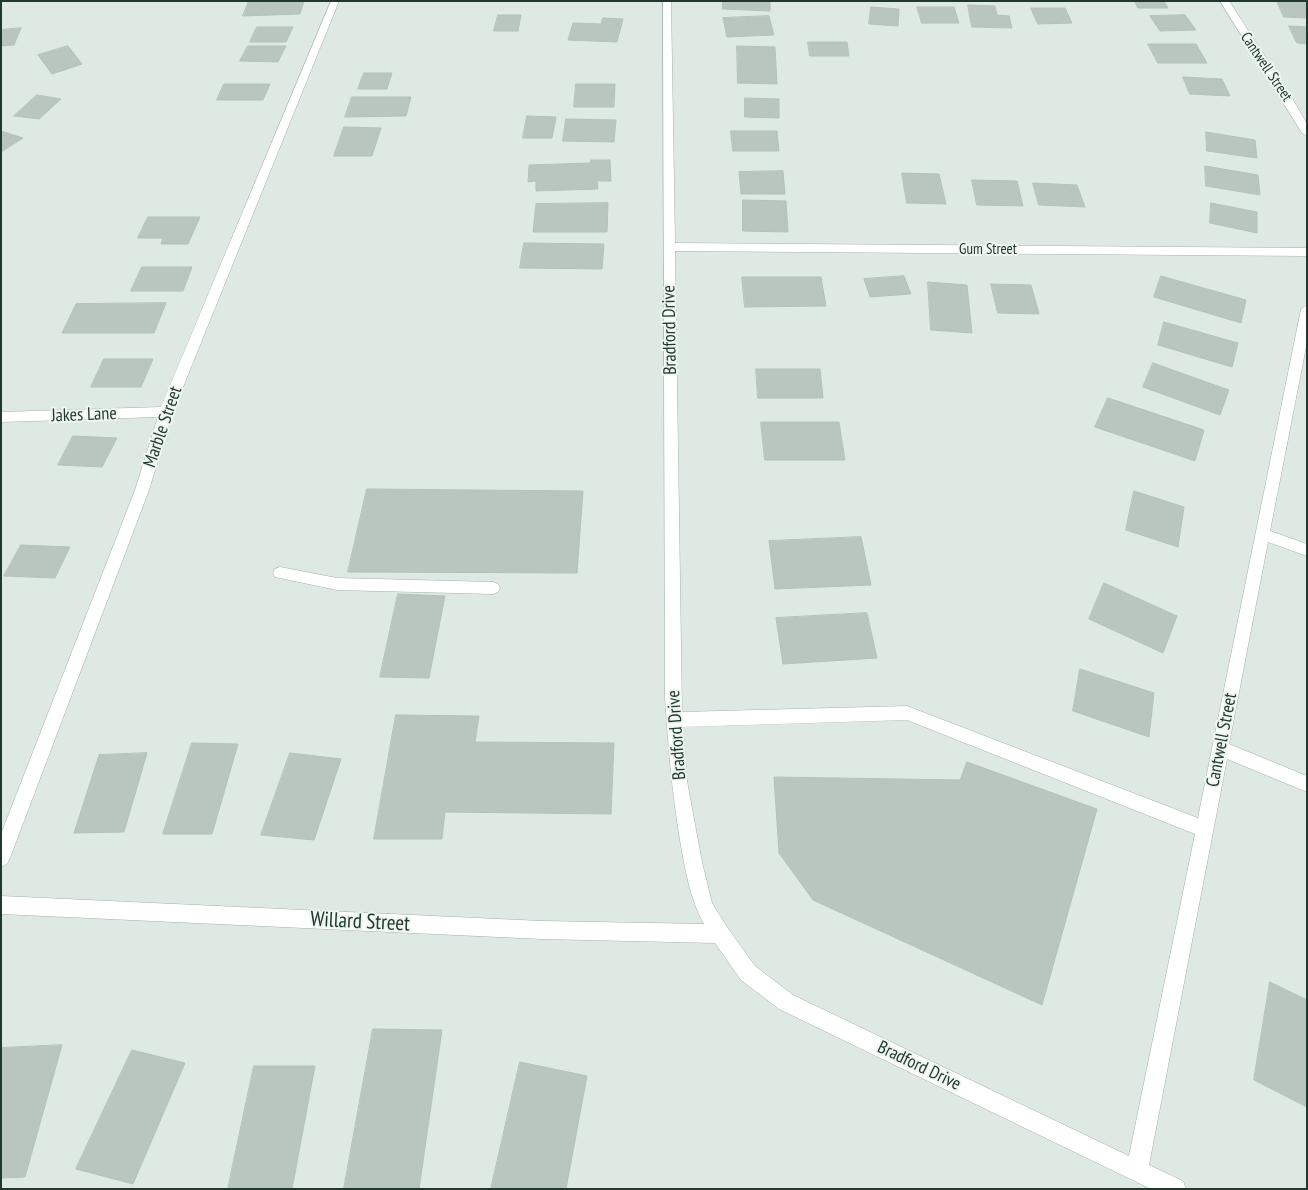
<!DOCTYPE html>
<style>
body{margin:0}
#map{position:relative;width:1308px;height:1190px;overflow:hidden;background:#dfe9e4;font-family:"PT Sans Narrow",sans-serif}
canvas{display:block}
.frame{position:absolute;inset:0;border:2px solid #21382f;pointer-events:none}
</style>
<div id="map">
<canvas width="1308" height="1190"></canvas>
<div class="frame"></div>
</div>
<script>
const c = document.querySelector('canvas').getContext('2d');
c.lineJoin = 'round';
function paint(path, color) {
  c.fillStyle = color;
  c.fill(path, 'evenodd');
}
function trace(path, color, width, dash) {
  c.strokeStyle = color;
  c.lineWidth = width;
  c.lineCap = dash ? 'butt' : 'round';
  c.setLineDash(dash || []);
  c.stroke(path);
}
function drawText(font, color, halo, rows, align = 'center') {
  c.font = font + ' "PT Sans Narrow",sans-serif';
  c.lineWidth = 4;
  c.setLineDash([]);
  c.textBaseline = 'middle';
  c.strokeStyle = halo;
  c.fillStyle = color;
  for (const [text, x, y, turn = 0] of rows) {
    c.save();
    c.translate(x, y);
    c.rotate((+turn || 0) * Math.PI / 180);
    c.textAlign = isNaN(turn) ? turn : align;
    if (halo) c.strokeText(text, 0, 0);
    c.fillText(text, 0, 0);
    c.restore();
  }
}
const building = new Path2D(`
 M249,1H304L300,14L243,16Z
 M723,1H770V11L723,9Z
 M1135,1H1164L1168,8H1138Z
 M1277,1L1307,3V18L1284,17Z
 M968,5L995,6L997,15L1009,16L1012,28L972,27Z
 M871,7L899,9L898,26L869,24Z
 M917,7H954L959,23H922Z
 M1031,8H1065L1072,23L1038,24Z
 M498,15H521L518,31H494Z
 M1185,15L1196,30L1160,31L1150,16Z
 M769,16L774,35L727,37L723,18Z
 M603,18L623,19L617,42L568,40L573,23L601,24Z
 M1289,26L1307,27V44L1297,43Z
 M257,27H293L286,42H250Z
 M21,28L14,45L1,46V30Z
 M808,42H847L849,56H810Z
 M1148,44H1196L1207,63H1158Z
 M68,46L82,64L52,74L38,55Z
 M248,46H286L278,62L240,61Z
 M737,46L775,47L777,84L738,83Z
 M364,73H392L387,89H358Z
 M1183,77L1222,79L1230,96L1190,94Z
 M224,84H270L263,100H217Z
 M576,84H615L614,107H574Z
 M37,95L61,99L39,119L14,116Z
 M352,97H411L406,116L345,117Z
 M745,98L779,99V118L745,117Z
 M527,116L556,117L552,138H523Z
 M566,119L616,120L614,142L563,141Z
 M344,127L381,128L372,156H334Z
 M1,131L23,138L1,152Z
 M731,131H777L779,151H733Z
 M1206,132L1255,140L1257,158L1207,151Z
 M591,160H610L611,181H597L598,189L536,191V181L528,182L529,165L590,163Z
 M1205,166L1258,175L1260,195L1206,186Z
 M783,171L785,194H741L739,172Z
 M902,173L939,174L946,204L907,203Z
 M972,180L1017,181L1023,206L977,205Z
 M1033,183L1077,185L1085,207L1039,205Z
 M743,200L786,201L788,232L743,231Z
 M608,203L607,232H533L536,204Z
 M1211,203L1257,212V233L1210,223Z
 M148,217H200L188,244H161L163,238H138Z
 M524,243L604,244L602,269L520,268Z
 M142,267H192L183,291H131Z
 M904,276L911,294L870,297L864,279Z
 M1161,276L1246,300L1241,323L1154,297Z
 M742,277H821L826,306L745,307Z
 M928,282L967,285L972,333L931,330Z
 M991,284L1031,285L1039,314L998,313Z
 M166,303L154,333H62L76,304Z
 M1164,322L1238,343L1232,367L1158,345Z
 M104,359H153L141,387H91Z
 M1153,363L1229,390L1220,415L1143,387Z
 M756,369H820L823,398H758Z
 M1108,398L1204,430L1195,461L1095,427Z
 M761,422H839L845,460H765Z
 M73,436L117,438L102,467L58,465Z
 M367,489L583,491L577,573L348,572Z
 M1134,491L1184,507L1178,547L1126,530Z
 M861,537L871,585L775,589L769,541Z
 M21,545L70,547L55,578L4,576Z
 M1104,583L1177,616L1163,653L1089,619Z
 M398,594L445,596L429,678L380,677Z
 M867,613L877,658L783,664L776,618Z
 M1080,669L1154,693L1149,737L1073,711Z
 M396,715L479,716L475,742L614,743L611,814L445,812L442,839H374Z
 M192,743L238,744L212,834H163Z
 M147,753L124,832L74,833L99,755Z
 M290,753L341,759L314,840L261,835Z
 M967,762L1097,809L1042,1005L813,900L779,853L774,777L960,780Z
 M1270,982L1307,1000V1107L1254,1080Z
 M373,1029L442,1030L419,1189H344Z
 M62,1045L25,1177L1,1178V1048Z
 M132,1050L185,1063L133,1184L76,1169Z
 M520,1062L587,1076L566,1189H491Z
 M254,1066H315L292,1189H228Z`);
paint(building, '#b8c6bf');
trace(building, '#b2c2ba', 1);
const minor = new Path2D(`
 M331,1H339L173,412L149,490L10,858L7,864L1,867V834L135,490L158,417L1,422V412L161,407Z
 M663,1H671L675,243L1307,248V256L675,251L682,712L907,706L1198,818L1301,309L1307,305V342L1270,531L1307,544V556L1268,542L1229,744L1307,776V792L1227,759L1149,1165L1183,1181L1186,1189H1151L779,1009L741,980L715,943L542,939L1,914V896L542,921L704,924C690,899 685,869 680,840C672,792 668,745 665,696ZM907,720L1195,834L1129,1156L793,995L755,966L727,927L712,903L702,862L687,781L683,727Z
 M1220,1H1229L1292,98L1307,124V136L1302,133Z
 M280,567L337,578L493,582L498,584L500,588L498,592L493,594L337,590L275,577L273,573L275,569Z`);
trace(minor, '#a2b0aa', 1);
paint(minor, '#fff');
drawText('15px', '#21382f', '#eff6f2', [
 ["Cantwell Street",1266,67,56],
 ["Gum Street",988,250]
]);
drawText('18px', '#21382f', '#eff6f2', [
 ["Bradford Drive",670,330,-91],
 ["Jakes Lane",84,415,-2],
 ["Marble Street",163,427,-71],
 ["Bradford Drive",677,735,-94],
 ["Cantwell Street",1222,740,-79],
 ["Bradford Drive",919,1066,26]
]);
drawText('21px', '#21382f', '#eff6f2', [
 ["Willard Street",360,922,3]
]);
</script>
